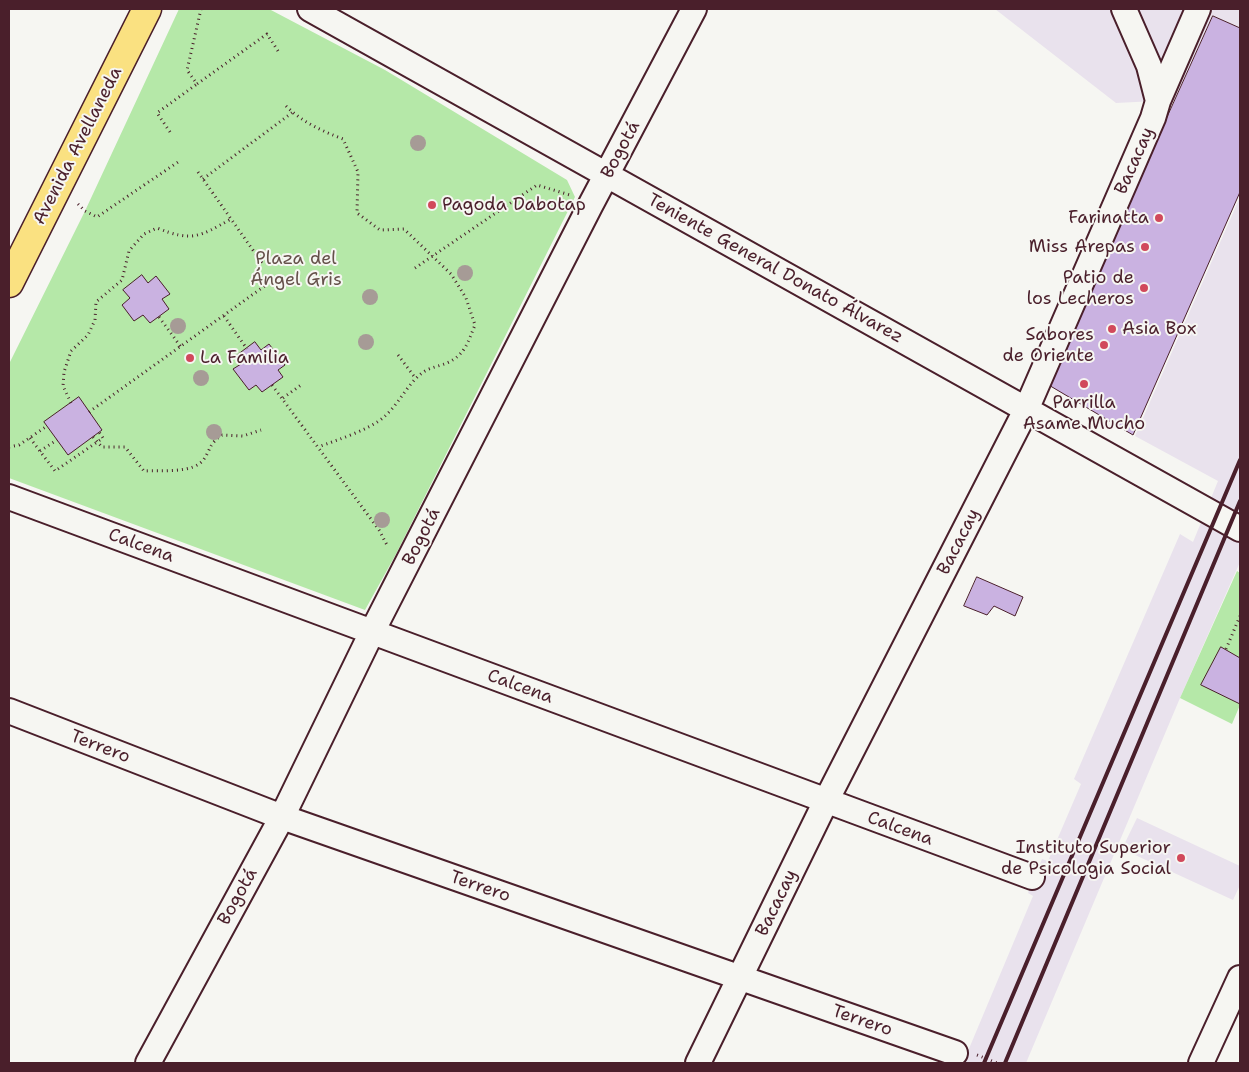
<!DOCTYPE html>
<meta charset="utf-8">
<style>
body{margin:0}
#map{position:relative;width:1249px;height:1072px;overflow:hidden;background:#f6f6f2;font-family:"Shantell Sans",sans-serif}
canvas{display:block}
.frame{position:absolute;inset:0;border:10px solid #4a1f2b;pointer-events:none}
</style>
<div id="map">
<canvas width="1249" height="1072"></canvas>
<div class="frame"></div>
</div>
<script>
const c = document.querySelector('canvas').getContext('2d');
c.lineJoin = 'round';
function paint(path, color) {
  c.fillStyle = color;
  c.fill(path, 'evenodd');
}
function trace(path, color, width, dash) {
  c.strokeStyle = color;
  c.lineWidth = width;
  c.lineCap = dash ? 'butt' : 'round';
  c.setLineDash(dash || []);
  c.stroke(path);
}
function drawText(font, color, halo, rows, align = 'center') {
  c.font = font + ' "Shantell Sans",sans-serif';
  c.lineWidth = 4;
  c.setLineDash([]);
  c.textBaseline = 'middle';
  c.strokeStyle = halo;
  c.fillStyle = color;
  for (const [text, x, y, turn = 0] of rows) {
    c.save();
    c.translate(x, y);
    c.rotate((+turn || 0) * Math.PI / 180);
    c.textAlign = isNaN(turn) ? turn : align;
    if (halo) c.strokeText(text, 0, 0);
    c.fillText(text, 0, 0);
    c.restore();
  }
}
paint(new Path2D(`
 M995,9H1240V28L1213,16L1175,100L1116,103Z
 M1240,197V562L1180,698L1026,1063H963L1033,896L1028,893L1042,859L1048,861L1081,784L1074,779L1180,534L1193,542L1218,481L1135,436Z
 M1137,818L1240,866V885L1233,900L1122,849Z`), '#e9e2ed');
paint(new Path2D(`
 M179,9H269L385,70L567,180L575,197L396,554L365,610L9,478V364L85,211Z
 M1237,571L1240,573V705L1232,724L1180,698Z`), '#b5e8a8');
const building = new Path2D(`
 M1213,16L1240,28V192L1133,435L1047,384Z
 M142,275L148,283L156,276L170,294L162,299L169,309L150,323L143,315L134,321L122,305L130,298L123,290Z
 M255,342L261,350L269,344L285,365L278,370L283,377L262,392L256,385L249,390L233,369L241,364L235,357Z
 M79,397L102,430L68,455L44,422Z
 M977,577L1023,597L1015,616L994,606L987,615L964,606Z
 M1221,647L1240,658V704L1201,685Z`);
paint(building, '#cab2e1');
trace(building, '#4a1f2b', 1);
const minor = new Path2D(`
 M310,9L1240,529
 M1158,101L1198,9
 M9,497L1032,877
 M9,711L282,817L955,1053
 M148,1063L282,817L372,632L590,206L694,9
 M698,1063L826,801L1026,410L1153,118L1158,101L1149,66L1124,9
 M1201,1063L1240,978`);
const major = new Path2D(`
 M9,283L147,9`);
trace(minor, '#4a1f2b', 28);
trace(major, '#4a1f2b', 31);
trace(new Path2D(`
 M201,9L187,70L197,84L267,34L278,51
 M286,106C302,122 322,131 343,139L358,172L357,213L380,230L404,229L451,274L466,298L475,325C468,342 465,355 447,363C440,366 432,367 425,371C408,382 400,403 384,417C369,430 337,440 318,447
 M170,132L157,113L197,84
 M198,172L262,263
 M203,179L293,112
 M78,204L85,211L97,217L181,160
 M415,268L537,185L570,195
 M224,316L247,349
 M159,317L181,347
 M398,355L416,379
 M272,385L379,530L388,547
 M283,398L301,385
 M71,403L63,386L64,372L71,351L88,335L95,320L96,302L122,280L129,251L144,234L157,228C192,242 199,237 231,219
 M89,412L266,285
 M93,437L102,447H125L144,471C160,470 194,474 204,459C212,447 208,445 222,435L243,436L261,430
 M30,438L55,471L103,438L99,432
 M9,447L19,445L47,426
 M40,451L57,440
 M1226,649L1240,616
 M977,1055L997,1063`), '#4a1f2b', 3, [1, 4]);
trace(minor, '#f6f6f2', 24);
trace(major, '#fae181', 28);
trace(new Path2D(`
 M984,1063L1240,460
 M1005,1063L1240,501`), '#4a1f2b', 4);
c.fillStyle = '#a69b96';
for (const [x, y] of [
 [418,143],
 [465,273],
 [370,297],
 [178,326],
 [366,342],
 [201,378],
 [214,432],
 [382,520]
]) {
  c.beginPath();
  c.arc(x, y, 8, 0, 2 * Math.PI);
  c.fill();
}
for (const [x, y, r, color] of [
 [432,205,5,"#d1495b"],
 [1159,218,5,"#d1495b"],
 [1145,247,5,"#d1495b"],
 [1144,288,5,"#d1495b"],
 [1112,329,5,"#d1495b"],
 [1104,345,5,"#d1495b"],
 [190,358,5,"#d1495b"],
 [1084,384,5,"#d1495b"],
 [1181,858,5,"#d1495b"]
]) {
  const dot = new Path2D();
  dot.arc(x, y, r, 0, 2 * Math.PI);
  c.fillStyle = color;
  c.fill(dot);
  trace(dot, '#f6f6f2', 2);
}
drawText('18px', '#4a1f2b', '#f6f6f2', [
 ["Avenida Avellaneda",78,146,-63],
 ["Bogotá",621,150,-62],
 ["Bacacay",1135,161,-66],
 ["Teniente General Donato Álvarez",775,269,29],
 ["Bogotá",422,537,-63],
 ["Bacacay",959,542,-63],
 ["Calcena",141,546,20],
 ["Calcena",520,687,20],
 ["Terrero",100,747,21],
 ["Calcena",900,829,20],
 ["Terrero",480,887,19],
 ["Bogotá",238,897,-61],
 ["Bacacay",777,903,-64],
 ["Terrero",862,1021,19]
]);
drawText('18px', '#4a1f2b', '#f6f6f2', [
 ["Pagoda Dabotap",442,205,"left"],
 ["Farinatta",1149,218],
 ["Miss Arepas",1135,247],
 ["Patio de",1134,278],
 ["los Lecheros",1134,299],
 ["Asia Box",1122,329,"left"],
 ["Sabores",1094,335],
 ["de Oriente",1094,356],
 ["La Familia",200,358,"left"],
 ["Parrilla",1084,403,"center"],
 ["Asame Mucho",1084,424,"center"],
 ["Instituto Superior",1171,848],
 ["de Psicologia Social",1171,869]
], 'right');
drawText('18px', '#65514a', '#f6f6f2', [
 ["Plaza del",296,259],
 ["Ángel Gris",296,280]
]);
</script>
